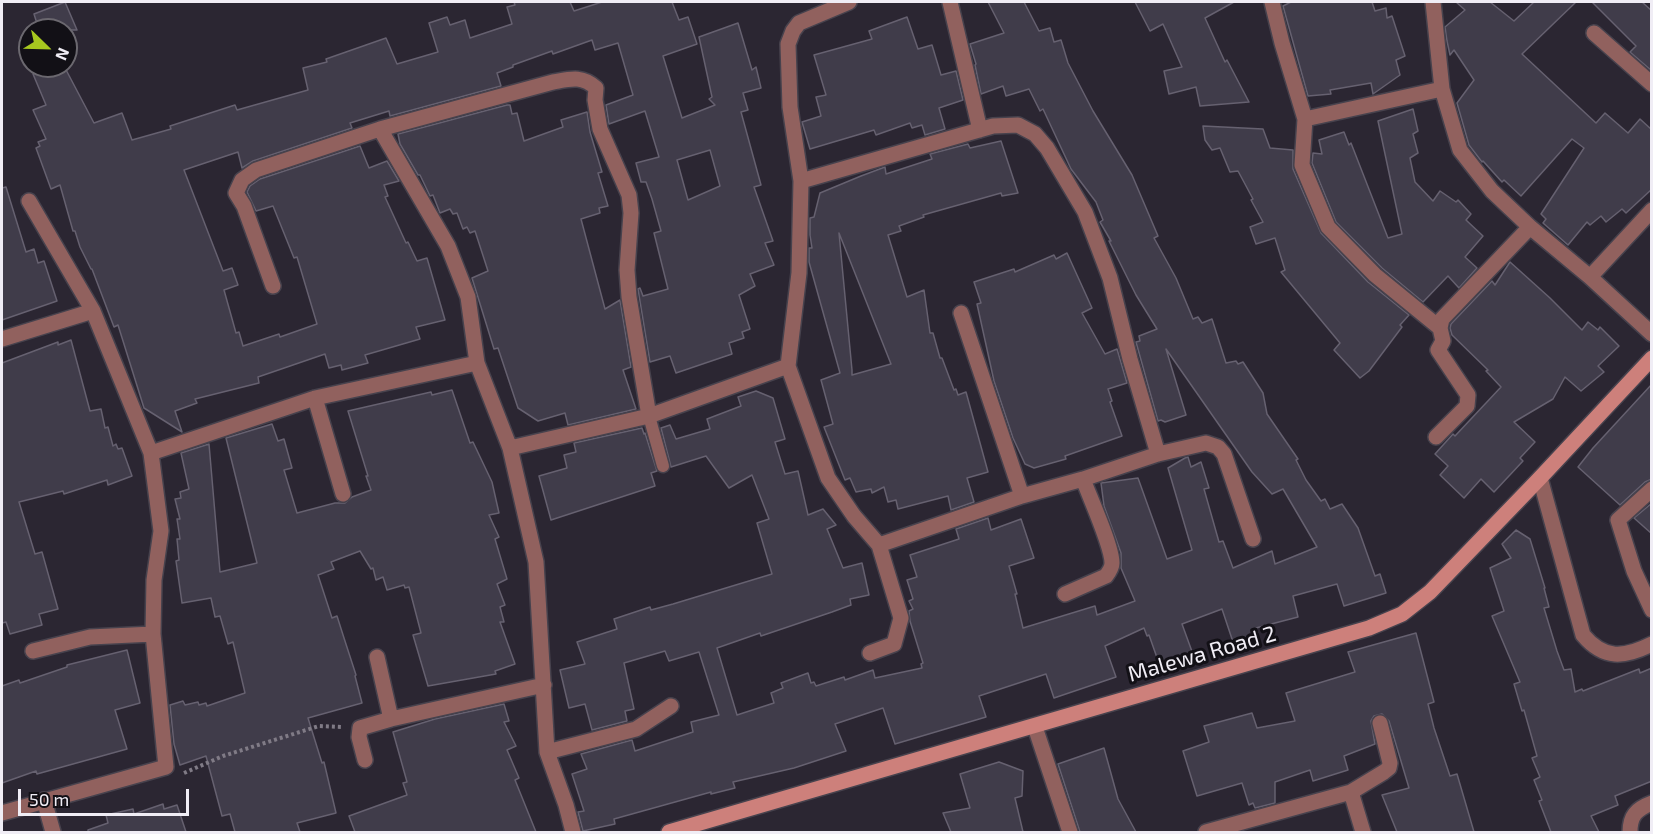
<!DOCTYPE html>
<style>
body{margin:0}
#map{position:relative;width:1653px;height:834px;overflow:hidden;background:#2b2632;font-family:"Exo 2",sans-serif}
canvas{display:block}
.frame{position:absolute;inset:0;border:3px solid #f0edf5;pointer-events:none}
.north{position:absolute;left:18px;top:18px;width:60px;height:60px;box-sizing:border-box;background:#121016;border:2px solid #6b686f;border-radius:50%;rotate:113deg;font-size:16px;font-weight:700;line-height:24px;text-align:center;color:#f0edf5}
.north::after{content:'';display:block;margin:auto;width:21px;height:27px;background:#a7c81f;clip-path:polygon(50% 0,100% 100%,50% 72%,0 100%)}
.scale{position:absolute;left:18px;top:789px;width:171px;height:27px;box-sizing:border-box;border:3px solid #f0edf5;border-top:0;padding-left:8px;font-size:18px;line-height:21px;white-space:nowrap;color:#f0edf5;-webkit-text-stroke:4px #121016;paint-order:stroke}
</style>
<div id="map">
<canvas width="1653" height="834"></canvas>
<div class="frame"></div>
<div class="north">N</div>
<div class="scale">50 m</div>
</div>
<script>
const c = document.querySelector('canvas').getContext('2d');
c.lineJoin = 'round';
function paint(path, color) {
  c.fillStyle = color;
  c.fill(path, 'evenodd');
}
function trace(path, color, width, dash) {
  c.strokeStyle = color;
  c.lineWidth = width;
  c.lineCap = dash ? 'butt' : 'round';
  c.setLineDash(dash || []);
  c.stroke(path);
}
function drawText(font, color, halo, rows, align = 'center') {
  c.font = font + ' "Exo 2",sans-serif';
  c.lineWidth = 6;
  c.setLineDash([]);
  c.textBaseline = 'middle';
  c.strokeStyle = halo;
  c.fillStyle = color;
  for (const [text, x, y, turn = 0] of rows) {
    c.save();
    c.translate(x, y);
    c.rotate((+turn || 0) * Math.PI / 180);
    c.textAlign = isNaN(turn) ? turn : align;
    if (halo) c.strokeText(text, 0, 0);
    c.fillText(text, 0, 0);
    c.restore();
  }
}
const building = new Path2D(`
 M65,2L77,30H39L34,14Z
 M514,2H570L574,11L602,2H672L679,20L688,17L697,44L663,56L682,118L715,105L709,99L712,97L699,37L738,23L752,70L756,67L761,88L743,93L748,110L741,112L761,185L754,187L773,241L765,243L774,265L750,274L755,286L739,295L750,329L742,332L744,338L729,343L732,354L676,373L670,356L650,362L638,289L640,288L643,296L668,289L654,233L661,231L652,199L646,182H641L636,163L659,157L645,111L609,124L606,105L633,95L618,43L595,50L592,40L553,54L552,51L513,65V67L497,73L501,86L390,116L389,111L350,123L352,128L253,161L242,168L238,152L184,170L223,271L232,268L238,285L224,290L236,333L239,332L243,346L279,334L280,337L317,324L297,257L294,258L273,206L256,211L247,192L250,186L260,179L360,146L369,168L387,161L399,181L384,185L388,196L385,197L406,243L408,242L417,261L427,258L445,320L416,327L420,339L365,355L368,363L342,370L341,365L329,368L325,354L258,377L259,383L195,399L197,403L175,411L182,432L144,408L118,325L114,327L92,269H91L80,247L75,231H73L60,185L51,189L36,148L40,146L38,142L46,139L33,110L46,105L33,74L51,66H64L94,123L122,113L132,140L171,129L170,126L235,105L237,110L308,90L303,68L327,62L326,59L386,38L397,64L438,52L429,23L447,17L450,25L465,20L470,38L512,24L507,7L515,5ZM710,150L720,186L688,200L677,160Z
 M988,2H1024L1039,31L1050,28L1054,42L1061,40L1068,63L1093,111L1132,175L1158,236L1154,238L1176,278L1193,319L1198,317L1202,323L1212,319L1226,363L1236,361L1238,364L1243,362L1263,393L1267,414L1298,459L1296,460L1306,480L1321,501L1325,499L1330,509L1342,504L1358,528L1375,576L1380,574L1386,593L1344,606L1337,584L1293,596L1298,617L1256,628L1258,633L1233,642L1222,609L1182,624L1194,657L1161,669L1149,635L1147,636L1144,628L1105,646L1116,677L1054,698L1046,674L979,696L986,717L895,744L883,708L835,724L846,751L794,768L733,782L735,788L711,794V792L614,819L615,824L583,831L578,812L584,811L572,774L587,769L581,754L632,740L635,751L693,732L691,722L719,715L699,652L669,661L665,651L624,663L634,709L625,711L627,721L592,730L585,704L569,708L560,670L585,664L577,642L617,629L614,619L650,607L651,610L673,604L772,574L757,523L769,519L752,475L729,488L706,456L671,467L661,428L670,425L676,439L710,429L707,419L741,406L738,397L756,391L773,398L785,439L775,442L785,474L798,471L808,515L823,509L836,525L827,529L843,568L862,563L869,595L850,599L851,605L832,612L761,636L760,633L717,648L737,715L774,703L771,693L783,688L781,683L808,673L811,683L814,682L816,686L844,677L845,680L873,670L875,678L922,668L921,664L923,663L910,621L909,611L913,609L909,601L913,599L907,580L917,577L910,555L959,539L956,529L988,518L991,530L1021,519L1034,558L1009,566L1017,594H1015L1023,628L1095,606L1097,615L1135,601L1121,568V553L1104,506L1101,483L1138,478L1167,559L1192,550L1168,468L1185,458L1188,457L1191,467L1201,462L1209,488L1204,489L1219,542L1223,541L1233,568L1272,551L1275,564L1317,547L1283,489L1272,494L1252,472L1166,349L1186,415L1165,422L1161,420L1158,421L1136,342L1140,341L1139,336L1157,329L1136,295L1109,241H1111L1100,222L1103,220L1096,202L1071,169L1043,109L1040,111L1029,89L1006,96L1003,86L981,94L975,65L976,64L970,44L1004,33Z
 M1135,2H1234L1205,18L1225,62L1227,60L1249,102L1200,106L1196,87L1169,94L1164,71L1182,67L1163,24L1150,31Z
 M1291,2H1372L1375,11L1386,8L1387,18L1392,16L1405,56L1396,60L1400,75L1373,94L1371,83L1330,90L1331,94L1308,96L1283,6Z
 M1456,2H1490L1514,21L1534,2H1576L1522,54L1596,123L1605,113L1628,133L1640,119L1652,130V189L1626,213L1622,209L1606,222L1601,216L1590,225L1587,222L1568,245L1543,223L1546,219L1541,214L1584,148L1572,139L1521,196L1504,180L1502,182L1483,161L1482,162L1469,145L1457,103L1474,80L1454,50L1450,55L1447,41L1445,27L1465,10Z
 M1592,2H1642L1652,11V71L1630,52L1636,46Z
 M907,17L918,49L932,45L941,75L956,71L963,100L939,108L945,129L925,135L922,125L912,128L910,123L876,135L874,130L810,149L802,122L821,116L816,97L826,95L814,55L872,39L869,31Z
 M507,105H510L512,114L517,113L524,141L563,127L561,120L587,112L590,132L602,172L598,173L608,206L599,208L600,213L581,219L605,309L620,300L631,367L623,370L636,409L568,425L565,413L538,421L518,408L498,348L494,349L472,278L488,271L475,231L470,233L467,227L463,229L457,213L453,214L450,209L440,213L433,195L430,196L420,175H418L400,144L398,134Z
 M1413,109L1418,131L1413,134L1418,153L1410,158L1415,182L1433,201L1440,191L1456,202L1458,200L1471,214L1466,220L1483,236L1465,257L1477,268L1459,288L1448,276L1423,302L1382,268L1336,222L1312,163L1313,153L1322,154L1319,140L1344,132L1349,145L1351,143L1388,238L1402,234L1378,121Z
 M1203,126L1263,129L1270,148L1293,150V169L1321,233L1368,282L1409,315L1400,325L1402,327L1369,371L1360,378L1334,350L1340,343L1281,272L1285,270L1275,238L1256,244L1250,227L1263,222L1251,200L1253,199L1238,171L1230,172L1220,148L1212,150L1205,140Z
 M1001,141L1018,193L1002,196L1001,193L923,215L924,217L899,226L901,231L888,235L907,297L924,290L930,333H933L940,358H942L954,390L956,389L958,395L966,392L988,472L967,478L974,502L951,510L948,496L898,509L896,500L888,502L884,487L872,493L871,489L856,492L850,478L845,480L824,427L833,424L821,380L840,373L809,262V248H812L810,235V218L814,217L820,193L861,176L885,167L886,174L932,159L930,154L968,144L970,148ZM839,233L891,364L852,375V370Z
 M6,187L26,252L34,249L38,263L44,261L57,301L2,320V188Z
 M1067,253L1092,308L1082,313L1105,354L1117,349L1127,383L1108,389L1112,401L1110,402L1122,436L1065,456L1066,459L1034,468L1025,464L1013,438L994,381L977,304L981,303L974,282L1014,269L1015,272L1054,255L1056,259Z
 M1510,262L1550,298L1582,330L1588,322L1598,330L1600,327L1619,346L1598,366L1604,372L1581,391L1565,377L1553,399L1514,422L1535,442L1520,458L1523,461L1494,492L1481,479L1464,498L1440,475L1448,466L1435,454L1453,434L1455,436L1501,387L1486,371L1488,370L1452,335L1450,328L1451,324L1492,281L1495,285Z
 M71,340L90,411L101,409L105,428L108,427L113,446L116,444L118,449L122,448L132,476L108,485L107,480L64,494L63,491L19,502L35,554L42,552L58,609L39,614L42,625L10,634L6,622L2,623V363L58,342V345Z
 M1652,384V479L1645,482L1620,505L1578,467L1593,448Z
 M452,390L470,443L473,442L492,482L499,513L489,515L499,537L495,539L507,579L497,584L505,605L500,607L504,622H500L515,664L495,671L496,674L428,686L413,635L421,633L409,587L405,588L404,585L387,590L383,577L376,580L373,568L371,569L360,551L331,562L334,569L318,575L332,618L337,616L344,638L356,675L355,676L362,703L308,718L322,763L324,762L336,813L297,823L300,832H235L230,814L222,816L206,756L180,765L174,744L170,705L183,701L185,705L198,702L199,705L206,703L207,706L245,693L233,642L228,644L220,616L215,617L211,598L182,603L176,561L179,560L177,539H180L177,519H180L175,499L181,498L180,492L189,489L181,453L209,444L220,572L257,563L226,438L272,424L278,441L284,439L292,468L284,470L297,513L335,503H345L352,497L371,490L366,476H368L348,411L431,392L432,395Z
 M642,428L644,434L645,433L657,471L651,473L655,486L551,520L539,476L567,468L564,455L576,452L574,443Z
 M1652,503V534L1634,518Z
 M1516,530L1530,539L1545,588H1544L1549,607L1544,608L1557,651L1564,670L1571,669L1575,692L1582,689L1583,691L1639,669L1640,673L1652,668V781L1615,796L1618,805L1591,816L1599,832H1551L1539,801L1542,800L1534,780L1540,777L1532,758L1537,756L1524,710L1522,711L1514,684L1520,682L1492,616L1504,611L1490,568L1511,558L1502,544Z
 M1416,633L1434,702L1428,704L1434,728L1450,776L1457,774L1474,832H1397L1382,795L1409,788L1389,721L1382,714L1374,716L1371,721L1375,744L1344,756L1348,770L1313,781L1310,770L1275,782V803L1255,808L1253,803L1249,805L1242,783L1197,796L1183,751L1209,742L1204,726L1252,713L1257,728L1295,721L1286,693L1355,672L1348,652Z
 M127,650L140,703L115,710L127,749L37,774L36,771L2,783V686L19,680L20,683L67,667V665Z
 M504,704L509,721L504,722L516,746L507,750L519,778L515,780L536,832H355L349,816L407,795L403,783L407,782L393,732L435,719Z
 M1104,748L1118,799L1136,832H1080L1058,764Z
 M999,762L1023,771L1022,796L1015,798L1023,832H951L943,813L970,808L960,774Z
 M163,804L164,809L177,805L186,832H88V830L108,823L106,815L133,809L134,814Z`);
paint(building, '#403c4a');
trace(building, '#666170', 1.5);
const service = new Path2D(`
 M649,416L663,466`);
const minor = new Path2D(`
 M849,2L799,23L793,31L788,44L790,107L801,181L799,273L788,366L828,478L854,516L879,545L901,618L894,644L870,653
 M950,2L980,130
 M1272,2L1282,43L1305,119L1302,165L1328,227L1375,275L1440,328
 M1433,2L1442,89L1460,150L1492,191L1530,227L1590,277L1652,334
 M1594,33L1652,84
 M1305,119L1442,89
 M380,129L448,246L468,297L477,363L510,448L536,562L547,752L566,805L573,832
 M801,181L993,126L1018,125L1035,134L1047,148L1085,212L1110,278L1130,359L1158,454
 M1590,277L1652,210
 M273,286L244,206L236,193L242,180L256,170L380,129L553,82C570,79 582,75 596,88L595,100L600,129L629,195L631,213L627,270L629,297L649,416
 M961,313L1022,496
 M2,339L93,311
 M315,398L343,494
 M1436,437L1467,406L1468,395L1438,350L1443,341L1440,328L1442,319L1530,227
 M510,448L649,416L788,366
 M151,453L315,398L477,363
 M1540,478L1583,635C1604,660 1624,658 1652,644
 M1652,489L1618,520L1634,571L1652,610
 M879,545L1022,496L1083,479L1158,454L1206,443L1218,447L1224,454L1253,539
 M1065,594L1106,576C1109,572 1112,568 1112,563C1112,546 1090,498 1083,479
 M33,651L90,637L153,634
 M377,657L391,719
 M1035,727L1070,832
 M547,752L636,729L671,706
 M365,760L359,737L360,728L391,719L544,685
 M1351,792L1363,832
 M44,800L53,832
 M2,813L166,767L153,634L154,580L161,531L151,453L93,311L29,201
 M1206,832L1351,792L1384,772L1389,768L1390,763L1380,723
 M1630,832C1630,816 1636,809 1652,803`);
const secondary = new Path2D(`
 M669,832L1369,628L1402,614L1430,592L1540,478L1652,358`);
trace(service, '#47424d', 15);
trace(minor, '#47424d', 18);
trace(secondary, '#47424d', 18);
trace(new Path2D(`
 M184,773L223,756L319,726L342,727`), '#807b86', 4, [3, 3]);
trace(service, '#91615e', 12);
trace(minor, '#91615e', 15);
trace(secondary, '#cd807b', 15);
drawText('22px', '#f0edf5', '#121016', [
 ["Malewa Road 2",1202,654,-16]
]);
</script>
